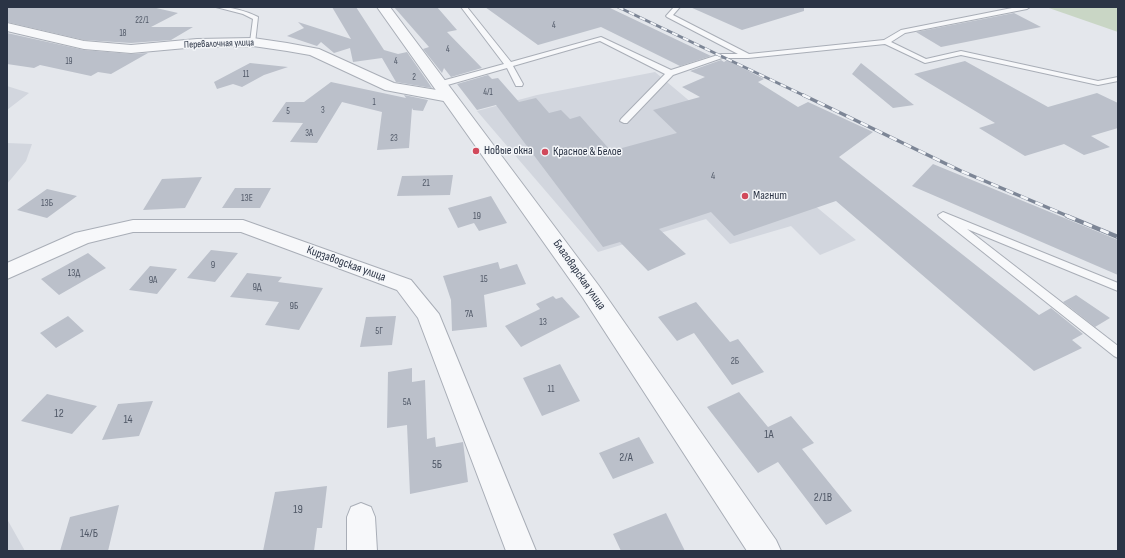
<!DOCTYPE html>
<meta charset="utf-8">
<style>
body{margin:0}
#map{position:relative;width:1125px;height:558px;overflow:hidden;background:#e4e7ec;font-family:"Sofia Sans Condensed",sans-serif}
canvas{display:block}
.frame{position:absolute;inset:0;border:8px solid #2b3445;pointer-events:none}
</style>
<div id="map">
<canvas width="1125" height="558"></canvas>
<div class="frame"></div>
</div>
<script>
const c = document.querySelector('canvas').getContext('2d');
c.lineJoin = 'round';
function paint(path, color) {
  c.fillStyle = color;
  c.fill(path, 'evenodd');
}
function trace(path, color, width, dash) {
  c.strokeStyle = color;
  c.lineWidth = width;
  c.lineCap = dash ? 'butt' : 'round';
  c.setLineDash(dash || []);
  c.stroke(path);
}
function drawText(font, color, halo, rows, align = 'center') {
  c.font = font + ' "Sofia Sans Condensed",sans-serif';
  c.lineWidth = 3;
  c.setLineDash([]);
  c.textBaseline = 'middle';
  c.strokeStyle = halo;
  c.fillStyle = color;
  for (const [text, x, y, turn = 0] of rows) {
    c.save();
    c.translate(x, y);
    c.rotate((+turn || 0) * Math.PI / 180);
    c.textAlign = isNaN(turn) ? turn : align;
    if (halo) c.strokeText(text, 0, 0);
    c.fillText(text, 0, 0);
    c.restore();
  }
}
paint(new Path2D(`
 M655,72L686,98L856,240L820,255L791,226L730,244L706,219L598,252L477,111L537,95Z
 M7,86L29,93L7,110Z
 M7,143L32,144L26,161L7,184Z
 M7,519L25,551H7Z`), '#d2d6de');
paint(new Path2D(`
 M1046,7H1118V32Z`), '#c9d6c5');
paint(new Path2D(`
 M7,7H152L178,13L151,27H193L171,40L131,43L84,40L7,22Z
 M332,7H356L384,50L398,54L407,52L432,88L396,82L382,58L353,62L350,48L334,53L321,42L317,46L287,36L304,28L298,22L351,39Z
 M394,7H437L457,30L447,32L482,68L451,77L444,68L442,73L423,49L429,47Z
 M485,7H608L711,56L680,66L601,27L538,45Z
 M690,7H804V11L742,30Z
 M1014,13L1041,27L941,47L916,32Z
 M7,33L84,50L131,54L148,53L111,74L98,72L91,76L40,65L34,68L7,64Z
 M721,60L724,62L727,60L764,79L758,82L798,107L808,102L873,132L839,157L1039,315L1051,308L1083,334L1072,340L1082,348L1034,371L836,201L734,236L711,212L659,229L686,254L648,271L620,242L603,247L496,105L477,110L457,84L488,75L492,79L498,78L519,102L536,98L549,113L561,110L570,119L580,116L611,151L677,133L653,110L700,97L682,87L705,77L690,71Z
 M965,61L1048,107L1097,93L1118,103V128L1091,136L1110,147L1084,155L1064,144L1025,156L979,128L995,123L914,74Z
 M250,63L288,67L264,75L242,87L233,84L217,89L214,82Z
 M861,63L914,105L893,108L852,74Z
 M331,82L406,98L404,95L428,100L423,111L413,110L412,108L409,148L377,150L382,112L342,102L317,143L290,142L303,123L272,122L286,102H304Z
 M933,164L1118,240V275L912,186Z
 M453,175L450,195L397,196L402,176Z
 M202,177L185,208L143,210L162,179Z
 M235,188H271L260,208H222Z
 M47,189L77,196L47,218L17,210Z
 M491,196L507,223L479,231L474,223L458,228L448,208Z
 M211,250L238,253L215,282L187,278Z
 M88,253L106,268L59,295L41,279Z
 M498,262L500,269L517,264L526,284L484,295L487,327L452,331L451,300L443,276Z
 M150,266L177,269L157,294L129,290Z
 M247,273L282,277L278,282L323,288L299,330L265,325L279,302L230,297Z
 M1076,295L1110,318L1095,327L1063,302Z
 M553,296L556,299L562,297L580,317L521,347L505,326L540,309L536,304Z
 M696,302L730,342L738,339L764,372L732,385L694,333L677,341L658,317Z
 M68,316L84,331L56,348L40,333Z
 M396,316L392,345L360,347L366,317Z
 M560,364L580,401L542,416L523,378Z
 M412,368V382L425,380L427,439L435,437L436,447L463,442L468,482L410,494L407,425L387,428L388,372Z
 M739,392L768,427L791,416L814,443L802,449L852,511L826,525L778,462L758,473L707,407Z
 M47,394L97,406L72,434L21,421Z
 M153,401L139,436L102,440L118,404Z
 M639,437L654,463L613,479L599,453Z
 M327,486L322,528H317L314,551H263L275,492Z
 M119,505L108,551H60L70,517Z
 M666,513L685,551H621L613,534Z`), '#bbc0ca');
const service = new Path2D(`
 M216,7C231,7 244,10 258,17L255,43L250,42L253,19L243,14Z
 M461,7H467L511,62L601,37L671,70L721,54H738L667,17L666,16L674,7H680L673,15L749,54L884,40L901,30L1017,7H1030L1027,9L905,33L891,42L926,59L961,51L1098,81L1118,77V81L1098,85L961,55L925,63L885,44L748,58H722L673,75L627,123H624L620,121L621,119L665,74L600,41L513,66L523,84L522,86H516L507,68L444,86H438V82L504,64Z
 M943,212L1118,283V291L967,229L1118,346V358L1114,356L939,217L938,215Z`);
const minor = new Path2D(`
 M7,23L84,41L131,45L197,39L253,38L287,43L319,49L394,83L449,92L454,94L457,97L454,100L449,102L385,90L310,55L287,51L253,46L197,47L131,53L84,49L7,31Z
 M133,220H243L411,280L439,314L536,551H506L418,318L397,290L241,232H133L88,243L7,279V263L75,233Z
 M361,503L371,507L375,517L377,551H347V517L351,507Z`);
const tertiary = new Path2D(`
 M377,7H390L599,286L776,540L781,551H747L583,298Z`);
trace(service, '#a9aeb7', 2);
trace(minor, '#a9aeb7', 2);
trace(tertiary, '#a9aeb7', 2);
paint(service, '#f7f8fa');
paint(minor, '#f7f8fa');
paint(tertiary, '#f7f8fa');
const railFar2 = new Path2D(`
 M618,7L805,96`);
const railFar1 = new Path2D(`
 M803,95L961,171L1070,217`);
const rail = new Path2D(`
 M1067,216L1118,237`);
trace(railFar2, '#7d8696', 3);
trace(railFar1, '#7d8696', 3.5);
trace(rail, '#7d8696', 4.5);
trace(railFar2, '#f4f6f9', 2, [6]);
trace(railFar1, '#f4f6f9', 2.5, [8]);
trace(rail, '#f4f6f9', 3, [9]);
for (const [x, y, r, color] of [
 [476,151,4,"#d1495b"],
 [545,152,4,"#d1495b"],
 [745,196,4,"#d1495b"]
]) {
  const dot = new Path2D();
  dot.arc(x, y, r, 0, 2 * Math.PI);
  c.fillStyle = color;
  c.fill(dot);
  trace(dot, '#f4f6f9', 1.5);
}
drawText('9px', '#4f5766', null, [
 ["22/1",142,21],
 ["4",554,26],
 ["18",123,34],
 ["4",448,50],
 ["19",69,62],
 ["4",396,62],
 ["11",246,75],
 ["2",414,78],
 ["4/1",488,93],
 ["1",374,103],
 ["3",323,111],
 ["5",288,112],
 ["3А",309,134],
 ["23",394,139]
]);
drawText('10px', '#2b3445', '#f4f6f9', [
 ["Перевалочная улица",219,44,-2]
]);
drawText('10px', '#4f5766', null, [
 ["4",713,176],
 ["21",426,183],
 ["13Е",247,198],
 ["13Б",47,203],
 ["19",477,216],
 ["9",213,265],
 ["13Д",74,273],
 ["15",484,279],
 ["9А",153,280],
 ["9Д",257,287],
 ["9Б",294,306],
 ["7А",469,314],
 ["13",543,322],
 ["5Г",379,331],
 ["2Б",735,361],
 ["11",551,389],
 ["5А",407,402]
]);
drawText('12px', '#2b3445', '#f4f6f9', [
 ["Новые окна",484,151],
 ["Красное & Белое",553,152],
 ["Магнит",753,196]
], 'left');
drawText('12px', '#2b3445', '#f4f6f9', [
 ["Кирзаводская улица",346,264,20],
 ["Благоварская улица",579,275,55]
]);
drawText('12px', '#4f5766', null, [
 ["12",59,414],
 ["14",128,420],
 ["1А",769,435],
 ["2/А",626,458],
 ["5Б",437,465],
 ["2/1В",823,498],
 ["19",298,510],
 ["14/Б",89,534]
]);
</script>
